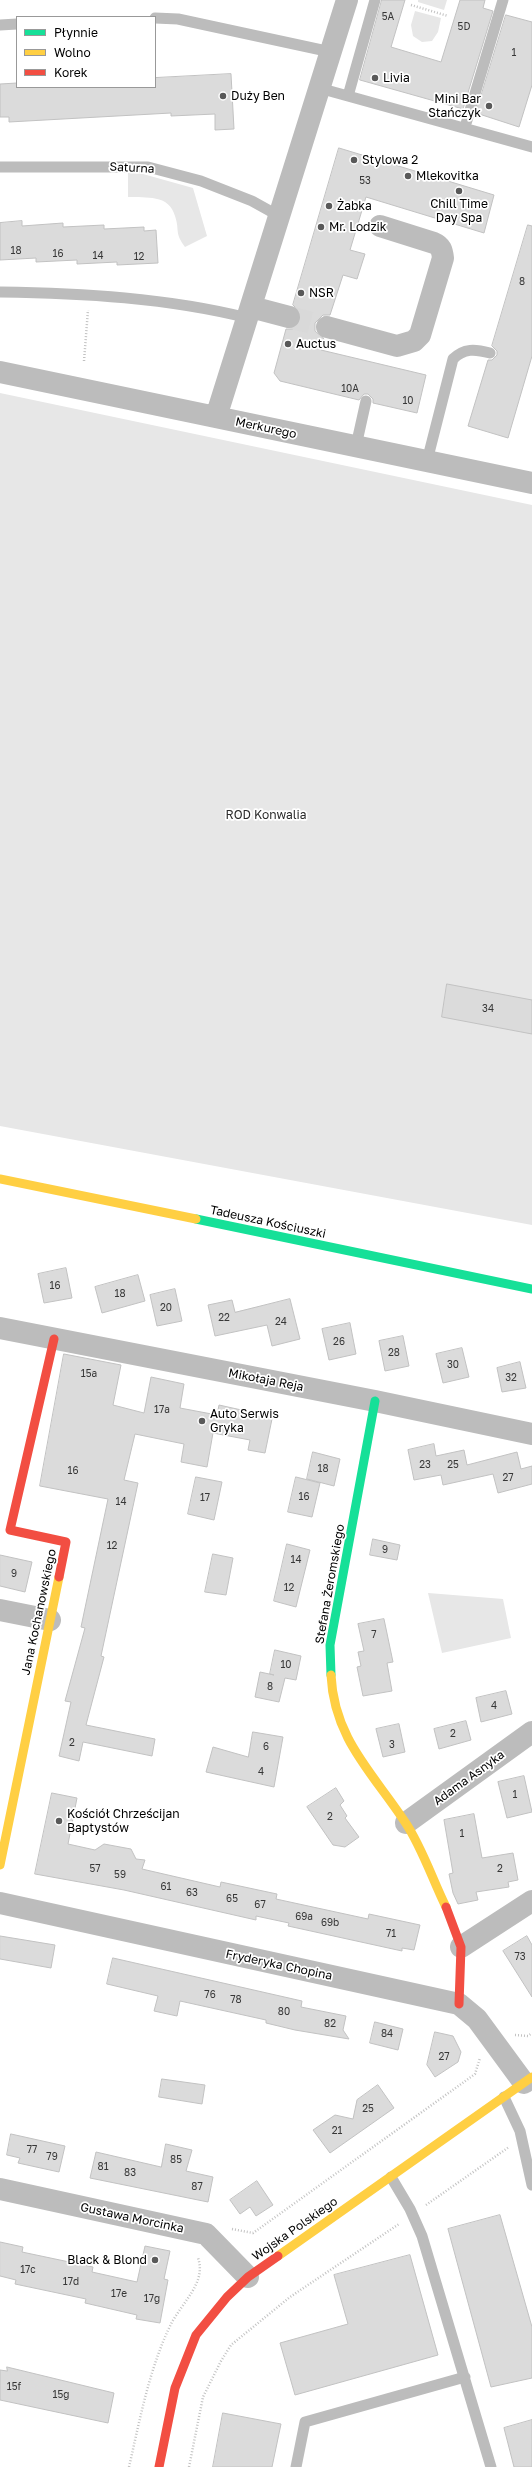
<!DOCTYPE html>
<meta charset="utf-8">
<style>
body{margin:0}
#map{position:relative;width:532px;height:2467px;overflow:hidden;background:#fff;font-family:"Golos Text",sans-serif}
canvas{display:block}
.legend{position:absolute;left:16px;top:16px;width:140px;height:72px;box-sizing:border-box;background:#fff;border:1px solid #999;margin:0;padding:5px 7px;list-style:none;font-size:12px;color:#000}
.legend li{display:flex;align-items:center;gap:8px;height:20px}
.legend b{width:20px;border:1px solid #999}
</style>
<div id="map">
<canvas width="532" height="2467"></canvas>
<ul class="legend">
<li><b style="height:5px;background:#16e098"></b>Płynnie</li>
<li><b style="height:5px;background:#ffcf43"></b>Wolno</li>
<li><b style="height:5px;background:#f24e42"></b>Korek</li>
</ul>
</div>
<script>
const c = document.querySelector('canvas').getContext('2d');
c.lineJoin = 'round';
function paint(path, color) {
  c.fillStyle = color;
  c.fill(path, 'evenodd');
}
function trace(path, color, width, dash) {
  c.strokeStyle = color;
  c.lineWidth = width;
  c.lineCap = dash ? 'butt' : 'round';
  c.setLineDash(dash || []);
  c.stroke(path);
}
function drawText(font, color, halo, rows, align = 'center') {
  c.font = font + ' "Golos Text",sans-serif';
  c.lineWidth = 3.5;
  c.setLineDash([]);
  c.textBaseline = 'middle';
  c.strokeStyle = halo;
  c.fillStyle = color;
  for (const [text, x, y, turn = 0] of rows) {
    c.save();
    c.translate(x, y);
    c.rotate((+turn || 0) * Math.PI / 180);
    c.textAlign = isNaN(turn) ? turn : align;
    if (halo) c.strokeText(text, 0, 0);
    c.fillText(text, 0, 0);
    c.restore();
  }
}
paint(new Path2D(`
 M418,0H447L444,10L418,2Z
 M415,11L441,18L438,32L432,41L422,42L413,36L411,25Z
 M128,172L143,174L193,188L207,236L185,247C174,232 180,231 175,216C169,194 146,198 128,197Z
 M0,393L532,505V1225L0,1126Z
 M428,1593L503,1599L511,1638L442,1653Z`), '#e7e7e7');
const building = new Path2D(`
 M382,0H405L391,47L441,62L460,0H485L483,8L493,11L463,109L360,80Z
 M506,15L532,22V85L519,127L476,113Z
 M231,74L234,129L215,130V114L171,116V113L9,122V117H0V84L17,83V87H155V78Z
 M339,148L494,195L484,233L366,197L350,250L365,254L357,279L343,275L330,315H323L315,323V331L324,339L321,350L426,375L417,413L373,403V399L368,394H364L359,400L280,381L274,373L286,329H293L301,321V313L293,305Z
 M22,221V226L63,223V227L104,225V229L144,227V231L156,230L158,263L117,265V262L77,264V260L36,262V258L0,260V223Z
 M528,225L532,226V356L508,438L468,426L488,360H492L497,355V351L492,346Z
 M447,984L532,1000V1034L442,1017Z
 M66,1268L72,1298L44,1303L38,1274Z
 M138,1275L145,1301L102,1313L95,1287Z
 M175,1289L182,1321L157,1326L150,1295Z
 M290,1299L300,1339L272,1346L267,1325L215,1336L208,1305L232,1300L235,1312Z
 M350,1323L356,1354L329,1360L322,1329Z
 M403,1336L409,1366L385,1371L379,1341Z
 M462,1348L469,1377L443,1383L436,1354Z
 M64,1354L121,1365L113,1405L144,1413L151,1377L184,1384L180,1408L217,1415L219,1405L246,1411V1414L272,1419L265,1453L248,1450L250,1440L213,1433L207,1467L181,1462L184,1444L135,1434L124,1480L138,1483L101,1656L104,1657L86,1725L155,1739L152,1756L83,1742L79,1761L59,1756L71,1702L65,1701L85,1628L81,1627L108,1499L40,1486Z
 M520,1362L526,1388L502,1392L497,1368Z
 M434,1444L436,1456L464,1450L467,1465L517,1452L521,1469L532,1466V1484L498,1493L493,1474L443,1485L441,1475L414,1480L408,1450Z
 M313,1452L340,1459L334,1486L307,1479Z
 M196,1477L222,1482L214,1520L188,1514Z
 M296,1477L320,1483L312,1517L288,1512Z
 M373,1539L400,1545L397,1560L370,1555Z
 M287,1544L310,1550L296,1607L274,1601Z
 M213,1554L233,1558L226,1595L205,1592Z
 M0,1555L32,1562L25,1592L0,1586Z
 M384,1619L393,1662L387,1663L392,1691L363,1696L357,1667L361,1666L358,1652L364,1651L358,1624Z
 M275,1650L301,1656L296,1680L285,1678L279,1702L255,1697L260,1672L274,1675L270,1674Z
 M506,1691L512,1714L481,1722L476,1698Z
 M466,1721L471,1740L439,1749L434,1729Z
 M399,1724L405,1752L383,1757L376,1729Z
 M253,1732L283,1737L274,1787L206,1772L213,1747L248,1757Z
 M524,1776L532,1812L507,1818L498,1782Z
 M336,1788L344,1801L340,1805L347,1816L345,1818L359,1837L345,1847L333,1845L307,1807Z
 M52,1793L77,1798L68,1844L95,1850L104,1844L131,1849L136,1859L145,1860L142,1869L220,1887L221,1882L277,1894L276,1899L368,1919L369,1914L420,1925L414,1950L402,1948V1951L288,1926L289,1923L256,1916V1920L124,1890L35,1874Z
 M474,1814L482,1858L513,1853L518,1880L508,1882L509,1887L476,1892L478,1900L458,1904L453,1893L449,1874L453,1873L444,1820Z
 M0,1936L55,1945L51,1968L0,1959Z
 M527,1936L532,1945V1997L503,1951Z
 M113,1958L302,2001L301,2007L346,2016L343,2030L349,2039L295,2030L266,2023V2020L180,2001L177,2016L154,2011L158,1996L107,1984Z
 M375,2022L403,2029L398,2050L370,2043Z
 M435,2032L453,2036L461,2052L458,2062L435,2077L427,2065Z
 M162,2079L205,2085L202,2104L159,2097Z
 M378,2085L394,2108L330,2153L313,2130L335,2115L353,2119L357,2100Z
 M11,2134L65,2146L59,2172L18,2163L20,2158L7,2155Z
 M166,2144L192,2150L186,2171L213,2177L208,2202L90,2178L96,2152L161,2167Z
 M257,2181L273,2205L256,2216L250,2207L240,2214L230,2200Z
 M500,2215L532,2327V2378L491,2387L448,2229Z
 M0,2242L23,2247L22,2252L93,2267L92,2272L137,2282L145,2246L170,2251L164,2279L168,2280L160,2323L136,2319L137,2315L85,2303L86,2299L15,2284L16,2280L0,2276Z
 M410,2255L438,2355L295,2395L280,2343L348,2324L334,2275Z
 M7,2367L114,2393L108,2423L0,2400V2370L7,2371Z
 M223,2413L281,2424L272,2467H213Z
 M532,2420V2467H514L504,2428Z`);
paint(building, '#dbdbdb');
trace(building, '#c2c2c2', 1);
trace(new Path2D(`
 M289,317L327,327`), '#d9d9d9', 22, [22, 11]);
trace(new Path2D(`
 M411,5L448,16
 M84,361L88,310
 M515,2035L528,2036L532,2033
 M426,2205L509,2147
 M232,2229L253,2233L475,2074L480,2058
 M129,2467C140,2419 149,2370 170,2326C181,2303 207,2283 198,2258
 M189,2467L203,2397L221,2361L231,2345L290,2297L399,2224`), '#c2c2c2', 2.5, [1, 2]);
trace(new Path2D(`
 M155,18L178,19L331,52
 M0,25L17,24
 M319,88L532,147
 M348,96L375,0
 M465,127L503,0
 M0,167H148L201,181L252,201L279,216
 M0,292C82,293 168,298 248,318
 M356,446L366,401
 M427,461L453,359C464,348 475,349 490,353
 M504,2097L520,2131L532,2185
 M391,2177L410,2209L422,2236L491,2467
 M296,2467L305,2422L465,2377`), '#bcbcbc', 11);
trace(new Path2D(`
 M251,307L289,317
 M327,327L397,346L414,341L420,335L443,258C442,250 441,246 434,243L380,226
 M0,372L532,483
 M216,417L347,0
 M0,1328L375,1401L532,1434
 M0,1610L50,1620
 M406,1823L532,1732
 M0,1903L459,2004L477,2019L524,2083
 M461,1947L532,1901
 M0,2189L206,2234L248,2277`), '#bcbcbc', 22);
trace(new Path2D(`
 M196,1219L532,1289
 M331,1675L330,1645L375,1401`), '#16e098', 9);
trace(new Path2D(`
 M0,1179L196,1219
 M331,1675C334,1739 373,1773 405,1822C422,1847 433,1881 446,1907
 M0,1865L59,1577
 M278,2256L532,2077`), '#ffcf43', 9);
trace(new Path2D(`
 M54,1339L10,1530L66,1542L59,1577
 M446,1907L461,1947L459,2004
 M159,2467L175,2388L196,2335L227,2297L248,2277L278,2256`), '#f24e42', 9);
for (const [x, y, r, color] of [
 [375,78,4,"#595959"],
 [223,96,4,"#595959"],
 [489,106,4,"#595959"],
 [354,160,4,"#595959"],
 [408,176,4,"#595959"],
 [459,191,4,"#595959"],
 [329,206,4,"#595959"],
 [321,227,4,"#595959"],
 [301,293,4,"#595959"],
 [288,344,4,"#595959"],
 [202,1421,4,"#595959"],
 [59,1821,4,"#595959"],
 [155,2260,4,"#595959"]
]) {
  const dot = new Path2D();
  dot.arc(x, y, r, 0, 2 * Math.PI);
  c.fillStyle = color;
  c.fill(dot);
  trace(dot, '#fff', 1.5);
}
drawText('10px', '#373737', null, [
 ["5A",388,17],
 ["5D",464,27],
 ["1",514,53],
 ["53",365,181],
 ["18",16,251],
 ["16",58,254],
 ["14",98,256],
 ["12",139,257],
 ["8",522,282],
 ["10A",350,389],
 ["10",408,401],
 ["34",488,1009],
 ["16",55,1286],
 ["18",120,1294],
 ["20",166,1308],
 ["22",224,1318],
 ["24",281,1322],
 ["26",339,1342],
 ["28",394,1353],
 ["30",453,1365],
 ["15a",89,1374],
 ["32",511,1378],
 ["17a",162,1410],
 ["23",425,1465],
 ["25",453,1465],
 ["18",323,1469],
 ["16",73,1471],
 ["27",508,1478],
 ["16",304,1497],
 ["17",205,1498],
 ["14",121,1502],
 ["12",112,1546],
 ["9",385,1550],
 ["14",296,1560],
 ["9",14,1574],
 ["12",289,1588],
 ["7",374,1635],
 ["10",286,1665],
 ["8",270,1687],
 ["4",494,1706],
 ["2",453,1734],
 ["2",72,1743],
 ["3",392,1745],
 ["6",266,1747],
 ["4",261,1772],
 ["1",515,1795],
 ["2",330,1817],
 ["1",462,1834],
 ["57",95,1869],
 ["2",500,1869],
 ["59",120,1875],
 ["61",166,1887],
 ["63",192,1893],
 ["65",232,1899],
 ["67",260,1905],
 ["69a",304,1917],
 ["69b",330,1923],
 ["71",391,1934],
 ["73",520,1957],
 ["76",210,1995],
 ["78",236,2000],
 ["80",284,2012],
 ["82",330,2024],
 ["84",387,2034],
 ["27",444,2057],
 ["25",368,2109],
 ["21",337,2131],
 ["77",32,2150],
 ["79",52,2157],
 ["85",176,2160],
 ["81",103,2167],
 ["83",130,2173],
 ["87",197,2187],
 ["17c",28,2270],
 ["17d",71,2282],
 ["17e",119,2294],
 ["17g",152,2299],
 ["15f",14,2387],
 ["15g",61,2395]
]);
drawText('12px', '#000', '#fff', [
 ["Livia",383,78],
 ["Duży Ben",231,96],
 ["Mini Bar",481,99,"right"],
 ["Stańczyk",481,113,"right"],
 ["Stylowa 2",362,160],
 ["Mlekovitka",416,176],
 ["Chill Time",459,204,"center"],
 ["Day Spa",459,218,"center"],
 ["Żabka",337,206],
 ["Mr. Lodzik",329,227],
 ["NSR",309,293],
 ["Auctus",296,344],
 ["Auto Serwis",210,1414],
 ["Gryka",210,1428],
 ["Kościół Chrześcijan",67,1814],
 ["Baptystów",67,1828],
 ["Black & Blond",147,2260,"right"]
], 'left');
drawText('12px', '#000', '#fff', [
 ["Saturna",132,168,3],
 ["Merkurego",266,428,12],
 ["Tadeusza Kościuszki",268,1222,12],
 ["Mikołaja Reja",266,1380,11],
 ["Stefana Żeromskiego",330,1584,-80],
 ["Jana Kochanowskiego",39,1612,-78],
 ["Adama Asnyka",469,1778,-36],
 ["Fryderyka Chopina",279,1965,12],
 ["Gustawa Morcinka",132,2218,12],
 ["Wojska Polskiego",295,2229,-35]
]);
drawText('12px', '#2b2b2b', '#fff', [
 ["ROD Konwalia",266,815]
]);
</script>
